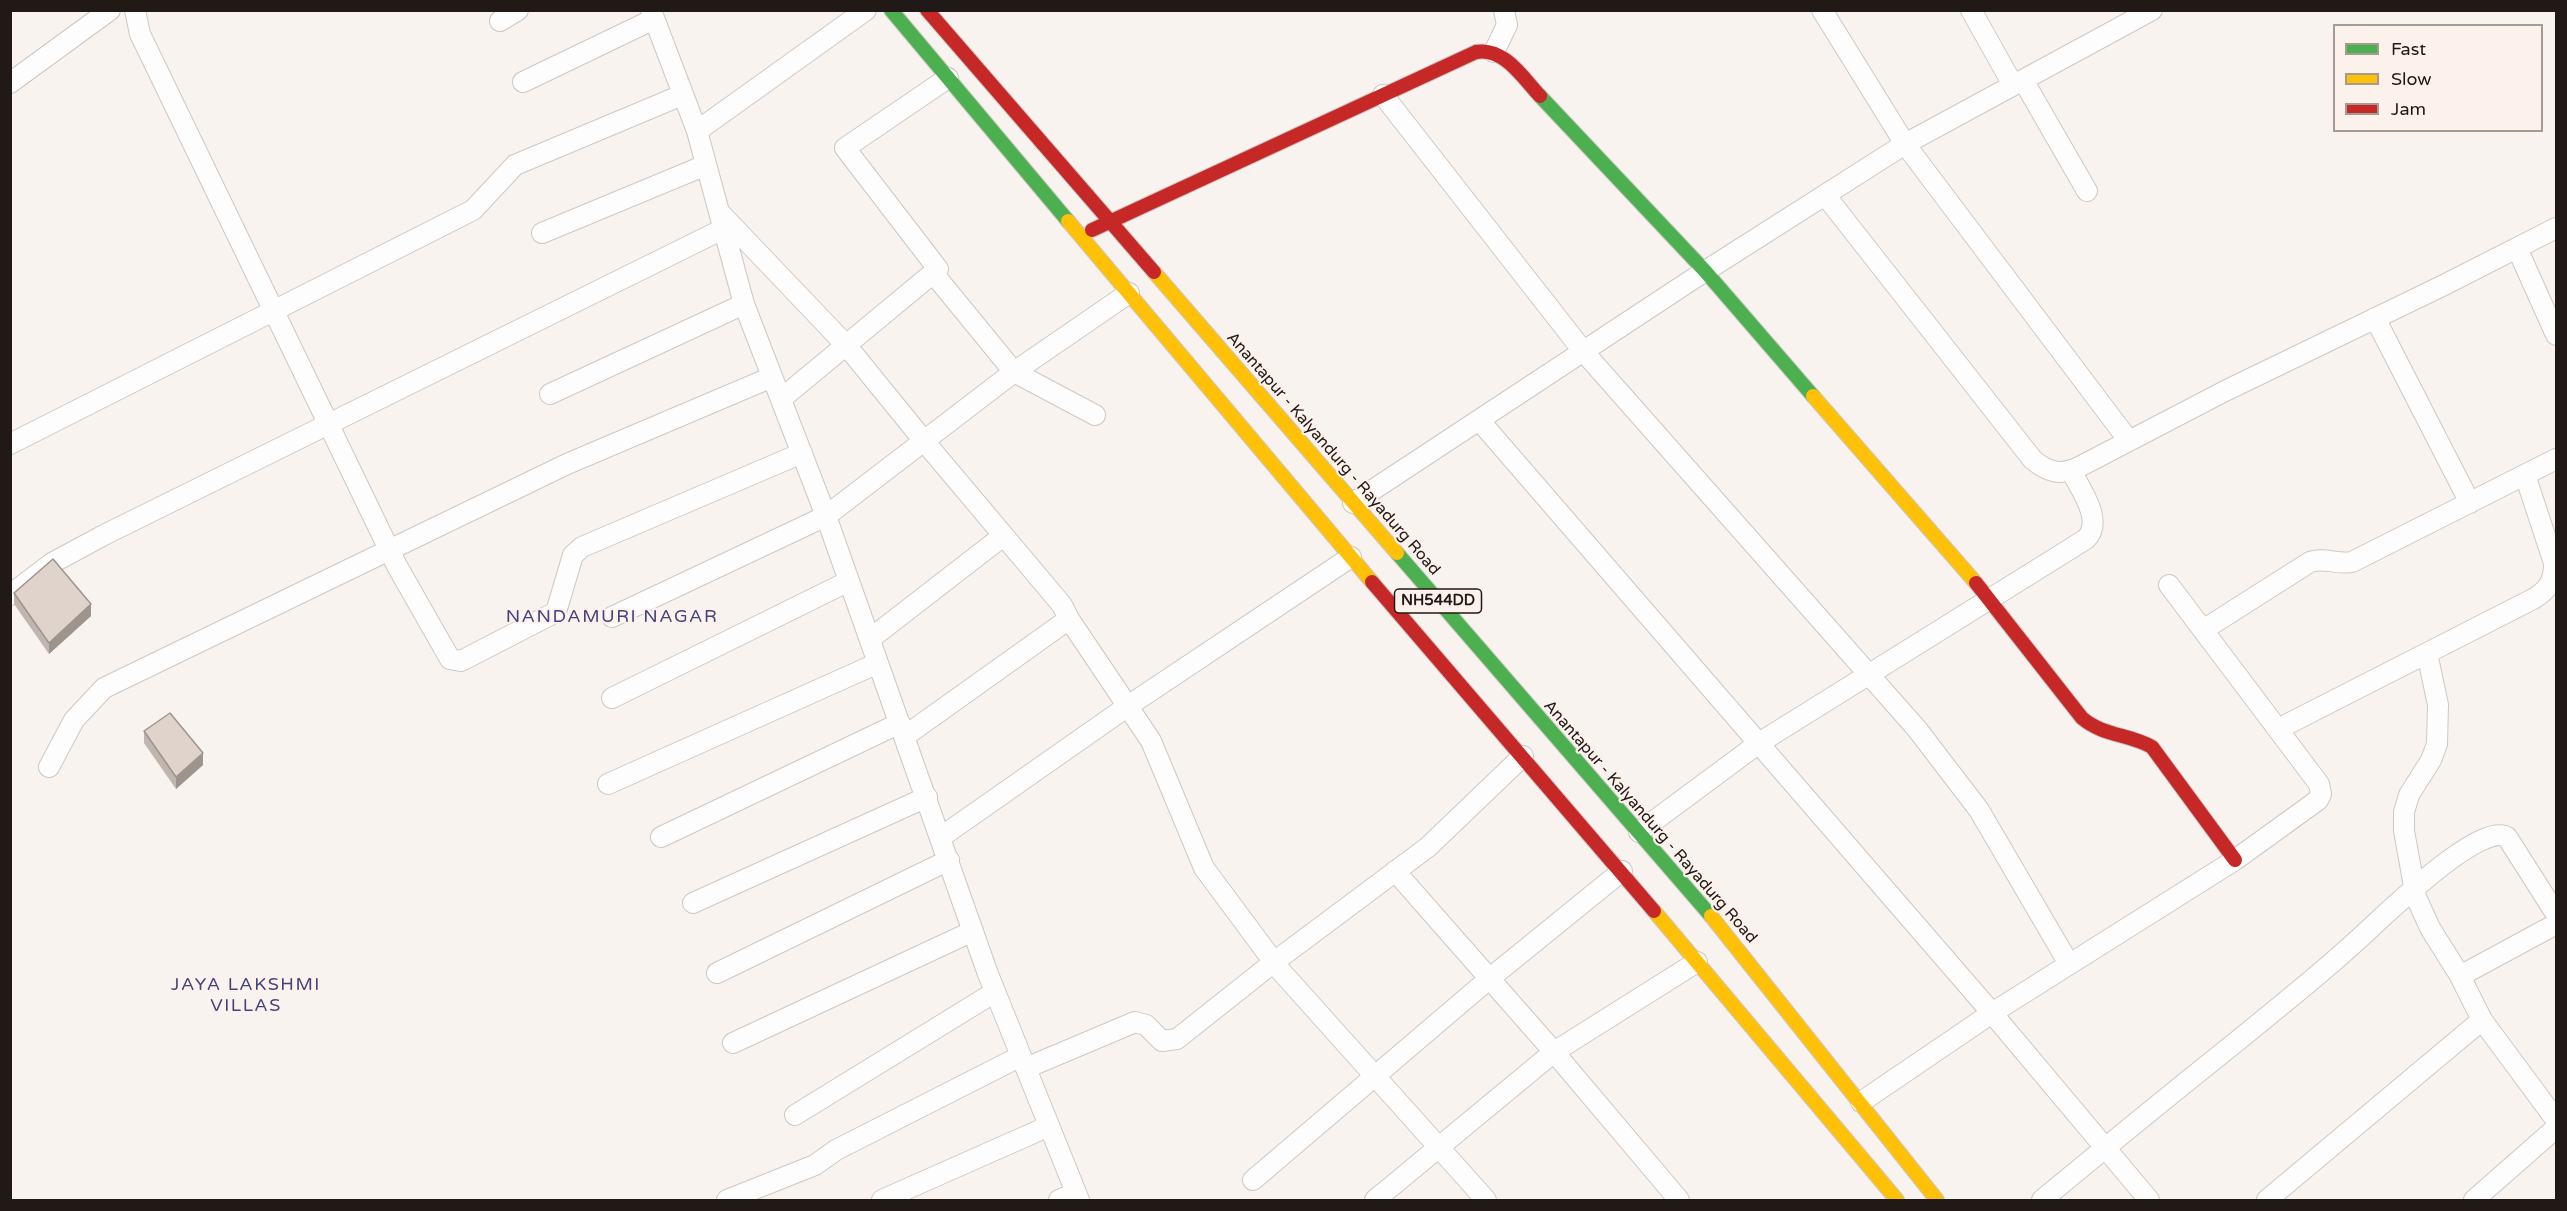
<!DOCTYPE html>
<style>
body{margin:0}
#map{position:relative;width:2567px;height:1211px;overflow:hidden;background:#f9f3ef;font-family:"Varela Round",sans-serif}
canvas{display:block}
.frame{position:absolute;inset:0;border:12px solid #201915;pointer-events:none}
.legend{position:absolute;left:2333px;top:24px;width:210px;height:108px;box-sizing:border-box;background:#fdf2eb;border:2px solid #a59b95;margin:0;padding:8px 10px;list-style:none;font-size:18px;color:#201915}
.legend li{display:flex;align-items:center;gap:12px;height:30px}
.legend b{width:30px;border:2px solid #a59b95}
</style>
<div id="map">
<canvas width="2567" height="1211"></canvas>
<div class="frame"></div>
<ul class="legend">
<li><b style="height:8px;background:#4caf50"></b>Fast</li>
<li><b style="height:8px;background:#ffc107"></b>Slow</li>
<li><b style="height:8px;background:#c62828"></b>Jam</li>
</ul>
</div>
<script>
const c = document.querySelector('canvas').getContext('2d');
c.lineJoin = 'round';
function trace(path, color, width, dash) {
  c.strokeStyle = color;
  c.lineWidth = width;
  c.lineCap = dash ? 'butt' : 'round';
  c.setLineDash(dash || []);
  c.stroke(path);
}
function paint(path, color) {
  c.fillStyle = color;
  c.fill(path, 'evenodd');
}
function drawText(font, color, halo, rows, align = 'center') {
  c.font = font + ' "Varela Round",sans-serif';
  c.lineWidth = 4.5;
  c.setLineDash([]);
  c.textBaseline = 'middle';
  c.strokeStyle = halo;
  c.fillStyle = color;
  for (const [text, x, y, turn = 0] of rows) {
    c.save();
    c.translate(x, y);
    c.rotate((+turn || 0) * Math.PI / 180);
    c.textAlign = isNaN(turn) ? turn : align;
    if (halo) c.strokeText(text, 0, 0);
    c.fillText(text, 0, 0);
    c.restore();
  }
}
const street = new Path2D(`
 M135,10L140,34L397,566L450,659L461,661L556,612L573,555L582,547L802,453
 M651,10L697,131L744,304L826,516L988,974L1079,1200
 M1822,10L1905,144L2129,441
 M1971,10L2013,85
 M500,21L518,10
 M1494,52L1507,25L1504,10
 M2023,80L2087,191
 M523,82L654,19
 M10,83L110,10
 M1383,95L1583,351L1917,729L1979,810L2069,964
 M697,131L866,10
 M1825,195L2033,460C2048,472 2060,476 2079,467L2225,391L2444,285L2556,228
 M721,214L846,345L924,441L1062,605L1069,619L905,736
 M542,233L706,165
 M2517,248L2556,335
 M933,273L1014,372L1095,415
 M2375,318L2470,503
 M550,394L744,304
 M781,399L938,269L845,148L948,78
 M1479,420L1992,1013L2149,1200
 M10,444L473,210L515,165L682,95
 M1353,503L1696,277L1905,144L2152,10
 M10,595L52,563L104,535L723,229
 M612,617L826,516L1014,372L1129,293
 M1069,619L1151,741L1204,868L1279,969L1486,1200
 M2203,630L2310,562C2325,557 2337,565 2352,562L2556,459
 M870,639L1003,536
 M2427,653L2438,705L2437,744L2431,760L2409,795L2404,812V831L2416,897L2430,928L2460,976L2482,1020L2556,1120
 M612,698L849,581
 M2278,729L2533,599C2548,590 2554,582 2554,563L2525,475
 M49,767L74,720L104,688L567,464L772,377
 M608,784L878,663
 M1639,832L1759,743L2086,539C2104,521 2081,490 2071,471
 M661,837L900,723
 M941,837L1128,706L1351,557
 M1395,871L1554,1052L1679,1200
 M693,903L927,797
 M717,973L949,860
 M2460,976L2556,924
 M733,1043L973,931
 M1026,1068L1135,1022L1146,1025L1162,1041L1177,1039L1274,962L1428,847L1523,756
 M1861,1102L1992,1013L2235,860L2318,800L2321,794L2319,784L2169,585
 M795,1115L995,992
 M1253,1180L1489,979L1622,871
 M727,1200L815,1165L836,1150L1021,1056
 M882,1200L1049,1126
 M1059,1200L1076,1193
 M1375,1200L1554,1052L1697,962
 M2042,1200C2106,1147 2171,1094 2236,1042C2284,1003 2333,964 2378,921C2398,903 2482,822 2507,837L2556,914
 M2267,1200L2482,1020
 M2474,1200L2556,1128`);
const fast = new Path2D(`
 M891,10L1068,221
 M1540,96L1705,271L1813,396
 M1397,553L1711,916`);
const slow = new Path2D(`
 M1068,221L1372,582
 M1154,272L1397,553
 M1813,396L1976,583
 M1654,911L1897,1200
 M1711,916L1937,1200`);
const jam = new Path2D(`
 M927,10L1154,272
 M1092,230L1476,52C1504,47 1523,78 1540,96
 M1372,582L1654,911
 M1976,583L2082,718C2103,736 2129,734 2152,747L2235,860`);
trace(street, '#cec8c4', 22);
trace(fast, '#cec8c4', 16);
trace(slow, '#cec8c4', 16);
trace(jam, '#cec8c4', 16);
trace(street, '#fefdfd', 20);
trace(fast, '#4caf50', 14);
trace(slow, '#ffc107', 14);
trace(jam, '#c62828', 14);
paint(new Path2D(`
 M14,593L91,616L49,654L14,604Z
 M144,731L203,765L176,789L144,743Z`), '#c1b5af');
paint(new Path2D(`
 M91,604V616L49,654V643Z
 M203,753V765L176,789V777Z`), '#9d948e');
const building = new Path2D(`
 M53,559L91,604L49,643L14,593Z
 M170,713L203,753L176,777L144,731Z`);
paint(building, '#e0d3cb');
trace(building, '#9d948e', 1.5);
for (const [x, y, w] of [
 [1438,601,87]
]) {
  const box = new Path2D();
  box.roundRect(x - w / 2, y - 12, w, 24, 4.5);
  c.fillStyle = '#fdf2eb';
  c.fill(box);
  trace(box, '#201915', 1.5);
}
drawText('bold 15px', '#201915', null, [
 ["NH544DD",1438,601]
]);
drawText('16px', '#201915', '#fdf2eb', [
 ["Anantapur - Kalyandurg - Rayadurg Road",1333,454,49],
 ["Anantapur - Kalyandurg - Rayadurg Road",1650,822,49]
]);
c.letterSpacing = '1.5px';
drawText('18px', '#424481', '#fdf2eb', [
 ["NANDAMURI NAGAR",612,617],
 ["JAYA LAKSHMI",246,985],
 ["VILLAS",246,1006]
]);
c.letterSpacing = '0px';
</script>
